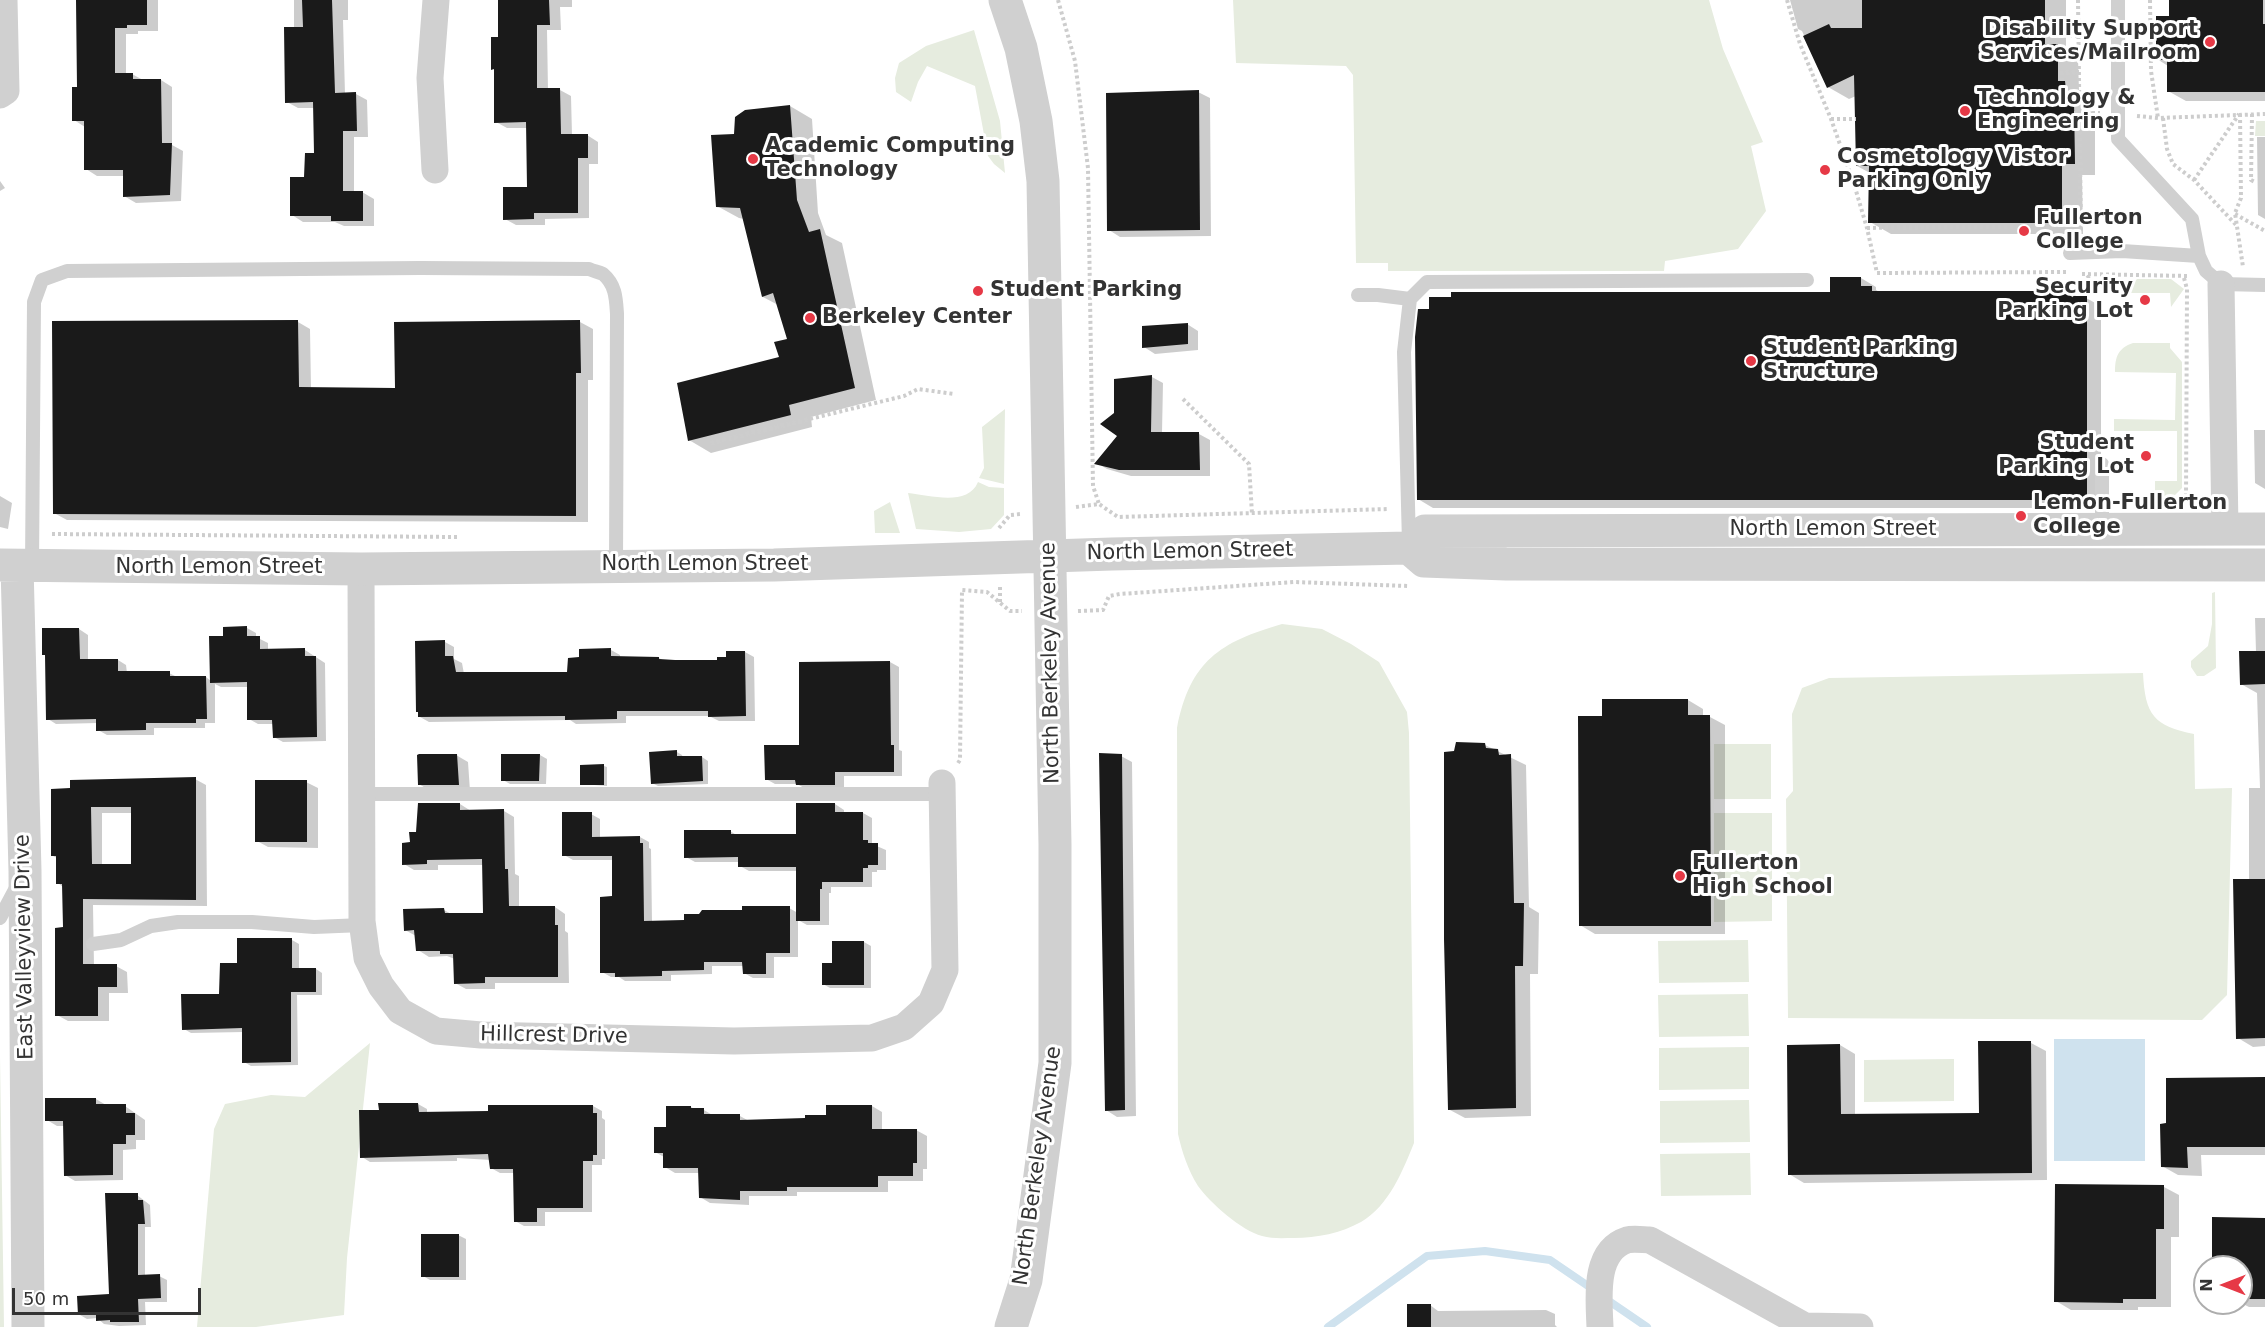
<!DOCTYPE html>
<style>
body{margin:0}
#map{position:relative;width:2265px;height:1327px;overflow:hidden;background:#fff;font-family:"DejaVu Sans",sans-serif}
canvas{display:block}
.north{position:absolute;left:2193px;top:1255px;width:60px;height:60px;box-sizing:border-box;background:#fff;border:2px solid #adadad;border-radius:50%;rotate:270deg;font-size:16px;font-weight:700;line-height:24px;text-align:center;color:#333}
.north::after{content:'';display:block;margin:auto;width:21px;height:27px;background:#e63946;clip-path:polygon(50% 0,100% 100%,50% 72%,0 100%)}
.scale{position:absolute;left:12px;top:1288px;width:189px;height:27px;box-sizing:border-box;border:3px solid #333;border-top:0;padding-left:8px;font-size:18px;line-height:21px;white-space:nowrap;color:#333;-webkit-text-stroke:4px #fff;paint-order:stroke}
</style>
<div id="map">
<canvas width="2265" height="1327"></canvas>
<div class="north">N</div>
<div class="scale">50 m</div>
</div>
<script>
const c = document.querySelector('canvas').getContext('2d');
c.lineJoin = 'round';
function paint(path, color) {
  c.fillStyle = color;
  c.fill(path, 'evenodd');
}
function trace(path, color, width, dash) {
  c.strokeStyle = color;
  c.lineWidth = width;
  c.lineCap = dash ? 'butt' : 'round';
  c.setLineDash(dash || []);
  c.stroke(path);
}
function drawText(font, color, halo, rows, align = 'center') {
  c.font = font + ' "DejaVu Sans",sans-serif';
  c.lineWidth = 6;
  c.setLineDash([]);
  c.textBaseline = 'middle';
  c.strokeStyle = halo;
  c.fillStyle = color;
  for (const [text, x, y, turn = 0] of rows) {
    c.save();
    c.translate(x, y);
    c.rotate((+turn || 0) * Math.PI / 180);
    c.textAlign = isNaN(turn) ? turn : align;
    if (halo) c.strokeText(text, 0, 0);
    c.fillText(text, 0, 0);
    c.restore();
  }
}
paint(new Path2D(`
 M1233,0H1709L1723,49L1763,142L1751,146L1766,211L1738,249L1665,261L1664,271H1388V263H1356L1353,75L1346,66L1236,63Z
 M974,30L1000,121L1005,173L994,164L988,156L975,86L927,66L918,82L911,102L896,92L895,78L899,63L926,46Z
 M2256,121H2265V136H2255Z
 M2137,279H2171L2184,289L2171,307L2170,293H2125Z
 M2133,343H2170V348L2182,362V488L2163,507H2138L2130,501H2155V481H2177V431H2114V419L2175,420L2176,373L2115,372C2115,357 2118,348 2133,343Z
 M1005,409L1004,484L979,478L984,468L982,427Z
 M978,482L989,487L1004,488V515L991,529L959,532L916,529L908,493C929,495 968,507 978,482Z
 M890,502L900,533H875L874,511Z
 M2215,592L2216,668L2204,676H2197L2191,667V661L2208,646L2212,624V593Z
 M1282,624L1322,629L1351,644L1379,662L1407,712L1409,733L1414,1143C1403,1170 1389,1206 1361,1222C1341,1233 1317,1238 1294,1238C1284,1238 1272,1239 1262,1236C1242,1231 1210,1203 1198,1186C1188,1170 1182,1152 1178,1134L1177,728C1190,661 1220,642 1282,624Z
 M2143,673C2145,715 2154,726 2194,734L2195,789L2232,788L2227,995L2202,1020L1788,1018L1786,799L1793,791L1792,714L1802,688L1829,678Z
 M1714,744H1771V799H1714Z
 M1714,813H1772V921L1714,922Z
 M1748,940L1749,982L1659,983L1658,941Z
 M1748,994L1749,1036L1659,1037L1658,995Z
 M370,1043L347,1258L344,1315L256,1327H197L214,1129L225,1104L271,1095L305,1097Z
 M1749,1047V1089L1659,1090V1048Z
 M0,1056L4,1327H0Z
 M1954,1059V1101L1864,1102V1060Z
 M1749,1100L1750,1142L1660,1143V1101Z
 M1750,1153L1751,1195L1661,1196L1660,1154Z`), '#e6ecdf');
paint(new Path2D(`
 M2054,1039H2145V1161H2054Z`), '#cfe2ee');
paint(new Path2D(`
 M77,0H158V31H138V34H126V74H132L143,80H161L172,87V145L183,151L181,201L136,203L124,196V176H97L86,169L85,127L74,120L78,88Z
 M294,0H348V20H343L345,94H356L367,100L368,137H354V192H362L374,199V226H344L335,222H303L292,215L316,155L315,108H298L287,102L294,29Z
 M500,0H572V7H560L561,30H547L548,90H560L571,96L572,135H587L598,142V164H589V218L545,219V225H516L505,219L528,189L527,128H507L496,122L495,70L493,69L500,39Z
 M1790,0H2066V50L2078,57L2079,91L2086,95L2087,109L2095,113V175H2082L2083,234H1891L1870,222V173L1857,166L1856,96L1849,99L1828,87L1802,31L1798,29Z
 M2171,0H2265V101H2186L2168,91V66L2157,59L2171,18Z
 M1198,92L1210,98L1211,236L1120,237L1109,230Z
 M790,106L812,119L818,213L826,235L842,243L876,400L811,417L812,427L711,453L689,440L781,358L789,340L778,305L763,297L744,219L739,218L717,206L735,135Z
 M2257,137H2265V219L2258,215Z
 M0,181L5,188L0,191Z
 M1831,278H1861L1876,287V290L1881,293H2071L2080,298H2086L2101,306V508H1433L1418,499L1831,293Z
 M298,322L310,329L311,389H396V323L580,322L593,329V380H588V522L67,520L54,513Z
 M1187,324L1198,331V350L1155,354L1144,347Z
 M1152,377L1163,383L1162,433L1199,434L1210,440V476H1131L1107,469L1097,463L1119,436Z
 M2254,430H2265V489L2255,483Z
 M0,496L12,503L8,529L0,527Z
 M2255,618H2265V1046L2253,1047L2238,1038L2249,881V788H2260L2257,693L2241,684L2256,652Z
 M225,628H247L256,633V637L268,643V650H305L325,663L326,741L283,742L274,737V724H258L249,719V687H221L215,684V723H205V728H154V735H107L98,730V723L56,724L48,719L47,656L43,630L79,629L88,635V660H118L126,665L127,673H169L177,677H206L211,681L225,637Z
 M417,642H445L454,647V659L462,663L464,674L568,673L611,650L620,655V658H659L664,661H719L728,659L727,652H745L754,657L755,721H719L709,716H626V723L576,724L570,720L429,722L420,717Z
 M890,662L899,667V750L902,751V776H844V789H806L797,784H775L766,779L800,746V663Z
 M1688,700L1703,709V717H1710L1725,725V934H1595L1580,925L1603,717Z
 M1485,745L1526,765L1529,907L1539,913L1538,974H1530L1531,1116L1465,1118L1450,1110Z
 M677,752L682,755L683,758L702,757L708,761V784L658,786L652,783Z
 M456,755L468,762L470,791H430L419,784Z
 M540,755L547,759L546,784H510L503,780Z
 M1121,756L1132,762L1136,1116L1117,1117L1106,1110Z
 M604,766L607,767V786L581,784Z
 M195,779L206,785L207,906L93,905L94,966H116L127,972L128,993H109V1021H68L57,1015L65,929L63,887L58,883L57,858L53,856L71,790ZM102,813H132L133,865H102Z
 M306,782L318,788V848L268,847L257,841Z
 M460,804L471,811H504L514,817L515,874L519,876V907H555L565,914V931L568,933L569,983H495V989H466L455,983V959L447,956L429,957L418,950L416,936L405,930L444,910L453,915L484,914V865H438V870H414L404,864L417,833Z
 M835,804L844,810V813H863L872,818V844L886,850V870H877V872H872V887H831V893H829V925H807L798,920V957H774V978H753L744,973V966H712V974L671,975V981H625L619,977H611L602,972L614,898L613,860H573L564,855L591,814L600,819V838L640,837L649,842V848L651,849L652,922L685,921L744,912L789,908L798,913V871H749L740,866V862H695L686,857L730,831L738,836H798Z
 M292,940L299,944V969H316L322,973V995H297L298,1065L251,1066L244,1062V1032L191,1033L184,1029L221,996L239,965Z
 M864,942L871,946V988H830L823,984L833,965Z
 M2031,1043L2046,1051L2047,1180L1804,1183L1789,1174L1840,1045L1855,1054V1116L1980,1114Z
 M2265,1079V1155H2201L2202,1176L2178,1175L2162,1166Z
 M96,1099L106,1105L125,1106L145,1120V1140H136V1149L123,1150V1180L75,1181L65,1175L64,1126H57L47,1120Z
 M418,1104L427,1109V1113L489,1112L593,1106L602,1111V1118L605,1120V1159H602V1165H592V1212H545V1226H524L515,1221V1173H500L491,1168V1160L457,1158V1161L370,1162L362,1157L380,1111Z
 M872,1106L882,1112V1130H916L927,1136V1169H923V1181H888V1192H797V1196H749V1205L710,1203L700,1197V1173H675L665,1167L664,1157L655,1152L668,1128L691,1107L696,1110H704L714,1116H740L749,1121L807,1120Z
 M2164,1187L2179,1195V1237H2171V1307H2138V1310H2071L2056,1301Z
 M137,1195L150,1205L151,1227H145V1276H159L167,1280V1302H145L146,1325L119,1326L104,1324L97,1318L87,1319L80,1315L110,1296Z
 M2265,1219V1307H2249L2241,1303V1267H2218V1261L2213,1259Z
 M458,1235L466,1239V1280H430L423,1276Z
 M1430,1305L1438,1311L1546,1310L1555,1314V1325L1557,1327H1409Z`), '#0003');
trace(new Path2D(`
 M1606,1299L1647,1327
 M1328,1327L1427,1256L1485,1251L1550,1260L1594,1290`), '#cfe2ee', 8);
paint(new Path2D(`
 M76,0H147V25H127V28H115V73H133V79H161L162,143H172L170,195L123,197V170H84V121H72V87H77Z
 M302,0H332L335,93L356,92L357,131H343V191H363V221H331V216H290V177H304L305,153H314L313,102L285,103L284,27H303Z
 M498,0H549L550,25H537V88H560L561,134H588V158H578V213H534V219L503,220V187H527L526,122L494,123V69L491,70V37H498Z
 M1862,0H2045V44H2058V81H2065L2067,100H2074L2075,164H2062V223H1868L1869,166H1856L1854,75L1827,88L1803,36L1829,24L1831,28H1862Z
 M2169,0H2263V24H2265V92H2167V60H2156V16H2169Z
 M1199,90L1200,230L1107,231L1106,93Z
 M790,105L797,200L809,232L820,229L855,388L789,405L791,415L688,441L677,383L779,357L774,342L787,339L773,293L762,297L740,208L716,207L711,135L734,134L735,117L745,110Z
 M1830,277H1861V286H1872V291H2071V296H2087V500H1417L1415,337L1418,309H1429V297H1451V292H1830Z
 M298,320L299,387L395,388L394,322L580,320L581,373H576V516L53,514L52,321Z
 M1188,323V344L1142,348V326Z
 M1152,375L1151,432H1199L1200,470H1119L1094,464L1117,436L1100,424L1114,413V379Z
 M247,626V636H260V649L305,648V656H316L317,737L273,738L272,720H247V682L210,683L209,636H223V627Z
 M42,628H79L80,659H118V671H170V676H206L207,719H196V723H146V730L96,731V719L46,720L45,655H42Z
 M445,640V656H453L456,672H567L568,658L579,657V649L611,648V656L659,657V659L675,660H717V657H726V651H745L746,716L708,717V711H617V719L565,720V716L418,717V712H416L415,641Z
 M2239,651H2265V684L2240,685Z
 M890,661L891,745H894V772H835V785H796L795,780H765L764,745H799V662Z
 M1602,699H1688V715H1710L1711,926H1579L1578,716H1602Z
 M1456,742L1485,743L1486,748L1498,749L1499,755L1511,754L1514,903H1524L1523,966H1515L1516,1108L1448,1110L1444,939V752L1454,751Z
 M677,750V756H702L703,781L651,784L649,752Z
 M1099,753L1122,754L1125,1110L1105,1111Z
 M419,754H457L459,785H418L417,755Z
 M501,754H540L539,781H501Z
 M604,764V785H580V765Z
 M196,777V900L83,899V964H117V987H98V1016H55V928L63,927L62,884H56V856H51V789L70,788V780ZM91,807H131V864H92Z
 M255,780H307V842H255Z
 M418,803H460V810L504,809L505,869H508L509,906H555V925H558V977H485V983L454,984L453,954H440V951H416L414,930L404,931L403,909L444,908L445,913H483L482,859L427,860V864L402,865V843L410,842L409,832H416Z
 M796,803H835V812H863V840H868V843H878V865H868V868H863V882H822V889H820V921H796V867H738V857L684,858V830H731V834H796Z
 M562,812H592V837L640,836V843H643L644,921L684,920V914H699L702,910H742V906H790V953H766V974H743L742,962H704V970L662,971V976L615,977V973H600V897L612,896V856H562Z
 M2233,879H2265V1038L2236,1039Z
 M237,938H292V968H316V992H291V1062L242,1063V1028L182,1030L181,994H219L220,963H237Z
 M832,941H864V985H822V963H832Z
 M1978,1041H2031L2032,1173L1788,1175L1787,1045L1840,1044L1841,1114L1979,1113Z
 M2265,1077V1147H2187L2188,1168L2161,1167L2160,1124L2166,1123V1078Z
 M45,1098H96V1104H126V1113H135V1135H126V1144H113V1175L64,1176L63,1121H45Z
 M378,1103H418L419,1112L488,1111V1105H593V1113H597V1155H593V1161H583V1208H537V1222H514L513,1169H490L488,1154L360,1158L359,1110H379Z
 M826,1105H872V1129H917V1163H913V1176H878V1187H787V1191H740V1200L699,1198L698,1168H663V1153H654V1127H666V1106H691V1108H704V1114H740V1120L805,1118V1115H826Z
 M2055,1184L2164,1185V1229H2156V1299H2123V1303L2054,1302Z
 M105,1193H138V1200H143L145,1224H138V1275L160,1274L161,1298L138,1299L139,1322H110V1320L96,1321V1315H78L77,1296L109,1294Z
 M2212,1217L2265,1218V1299H2241V1267H2216V1260H2212Z
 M421,1234H459V1277H421Z
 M1407,1304H1431V1327H1407Z`), '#1a1a1a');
trace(new Path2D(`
 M1058,0L1075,61L1088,168L1093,486L1099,504
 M1787,0L1800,44L1831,119L1854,184L1867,228L1877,273L2066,272
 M2078,0L2081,233
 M2150,0L2151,71L2158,118
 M2045,36H2079
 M2062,81V73L2079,72
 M2074,113H2100
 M2240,114L2241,198L2235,213L2243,267
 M2252,114L2251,180L2255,182
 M2137,116L2158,118L2265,114
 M2163,118L2167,149L2173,164L2194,180L2237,226
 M1831,119H1856
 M2194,180L2239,114
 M2235,214L2265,231
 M1926,227H2080
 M1867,228L1922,227V224
 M2082,274L2188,276
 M2184,278L2187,289L2186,501
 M2071,296L2090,275
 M1183,399L1249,464L1252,514
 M711,443L904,396L918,389L954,394
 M1076,507L1099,504L1118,517L1389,509
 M999,528L1010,515L1021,514
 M52,534L458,537
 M1000,587V603
 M1078,611L1103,610L1109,596L1120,594L1294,582L1408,586
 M958,763L960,760L962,590L987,592L1010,611H1022`), '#cdcdcd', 4, [3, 3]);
trace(new Path2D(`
 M2118,0V139L2192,219L2199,256L2206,271L2221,284L2265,285
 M2070,253L2122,251L2199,256
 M1358,295H1378L1410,299
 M2102,530V464
 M1409,543L1404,352L1410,299L1427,282L1807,280
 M32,567L34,302L42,280L67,271L420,268L589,269C593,271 599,272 603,274C616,285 616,299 617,314L616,565
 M362,794H943
 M0,918L17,886
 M93,944L121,940L151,926L178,922H252L314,927L363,925`), '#d0d0d0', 14);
trace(new Path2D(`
 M0,95L6,91L4,0
 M435,170L430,78L436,0
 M2221,284L2225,529
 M361,569L362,921L367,958L381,986L400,1011L436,1031L481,1035L734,1041L872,1038L904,1027L931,1003L945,970L942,783
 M1600,1327C1599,1299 1593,1251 1627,1240C1634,1238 1644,1240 1650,1240L1805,1326L1860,1327`), '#d0d0d0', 27);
trace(new Path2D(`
 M1005,0L1021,48L1036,121L1043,181L1055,845V1063L1026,1280L1011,1327
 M1409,548L1425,531L2265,529
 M0,565L361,569L774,565L1112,554L1409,548L1424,561L1506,564L2265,565
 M17,566L25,871L28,1327`), '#d0d0d0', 33);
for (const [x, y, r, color] of [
 [2210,42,6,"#e63946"],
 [1965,111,6,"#e63946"],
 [753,159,6,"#e63946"],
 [1825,170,6,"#e63946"],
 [2024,231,6,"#e63946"],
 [978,291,6,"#e63946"],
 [2145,300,6,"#e63946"],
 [810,318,6,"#e63946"],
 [1751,361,6,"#e63946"],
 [2146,456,6,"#e63946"],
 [2021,516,6,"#e63946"],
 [1680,876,6,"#e63946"]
]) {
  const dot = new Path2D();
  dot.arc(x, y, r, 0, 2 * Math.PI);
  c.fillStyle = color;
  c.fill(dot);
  trace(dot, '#fff', 2);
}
drawText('bold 21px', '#333', '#fff', [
 ["Disability Support",2198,30,"right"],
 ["Services/Mailroom",2198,54,"right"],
 ["Technology &",1977,99],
 ["Engineering",1977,123],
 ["Academic Computing",765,147],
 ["Technology",765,171],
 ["Cosmetology Vistor",1837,158],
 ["Parking Only",1837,182],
 ["Fullerton",2036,219],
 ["College",2036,243],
 ["Security",2133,288,"right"],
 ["Parking Lot",2133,312,"right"],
 ["Student Parking",990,291],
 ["Berkeley Center",822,318],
 ["Student Parking",1763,349],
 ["Structure",1763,373],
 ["Student",2134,444,"right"],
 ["Parking Lot",2134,468,"right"],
 ["Lemon-Fullerton",2033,504],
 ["College",2033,528],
 ["Fullerton",1692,864],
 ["High School",1692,888]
], 'left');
drawText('21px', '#333', '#fff', [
 ["North Lemon Street",1833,530],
 ["North Lemon Street",1190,552,-1],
 ["North Lemon Street",705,565],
 ["North Lemon Street",219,568],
 ["North Berkeley Avenue",1051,663,-91],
 ["East Valleyview Drive",25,947,-91],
 ["Hillcrest Drive",554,1036,1],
 ["North Berkeley Avenue",1038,1166,-82]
]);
</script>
